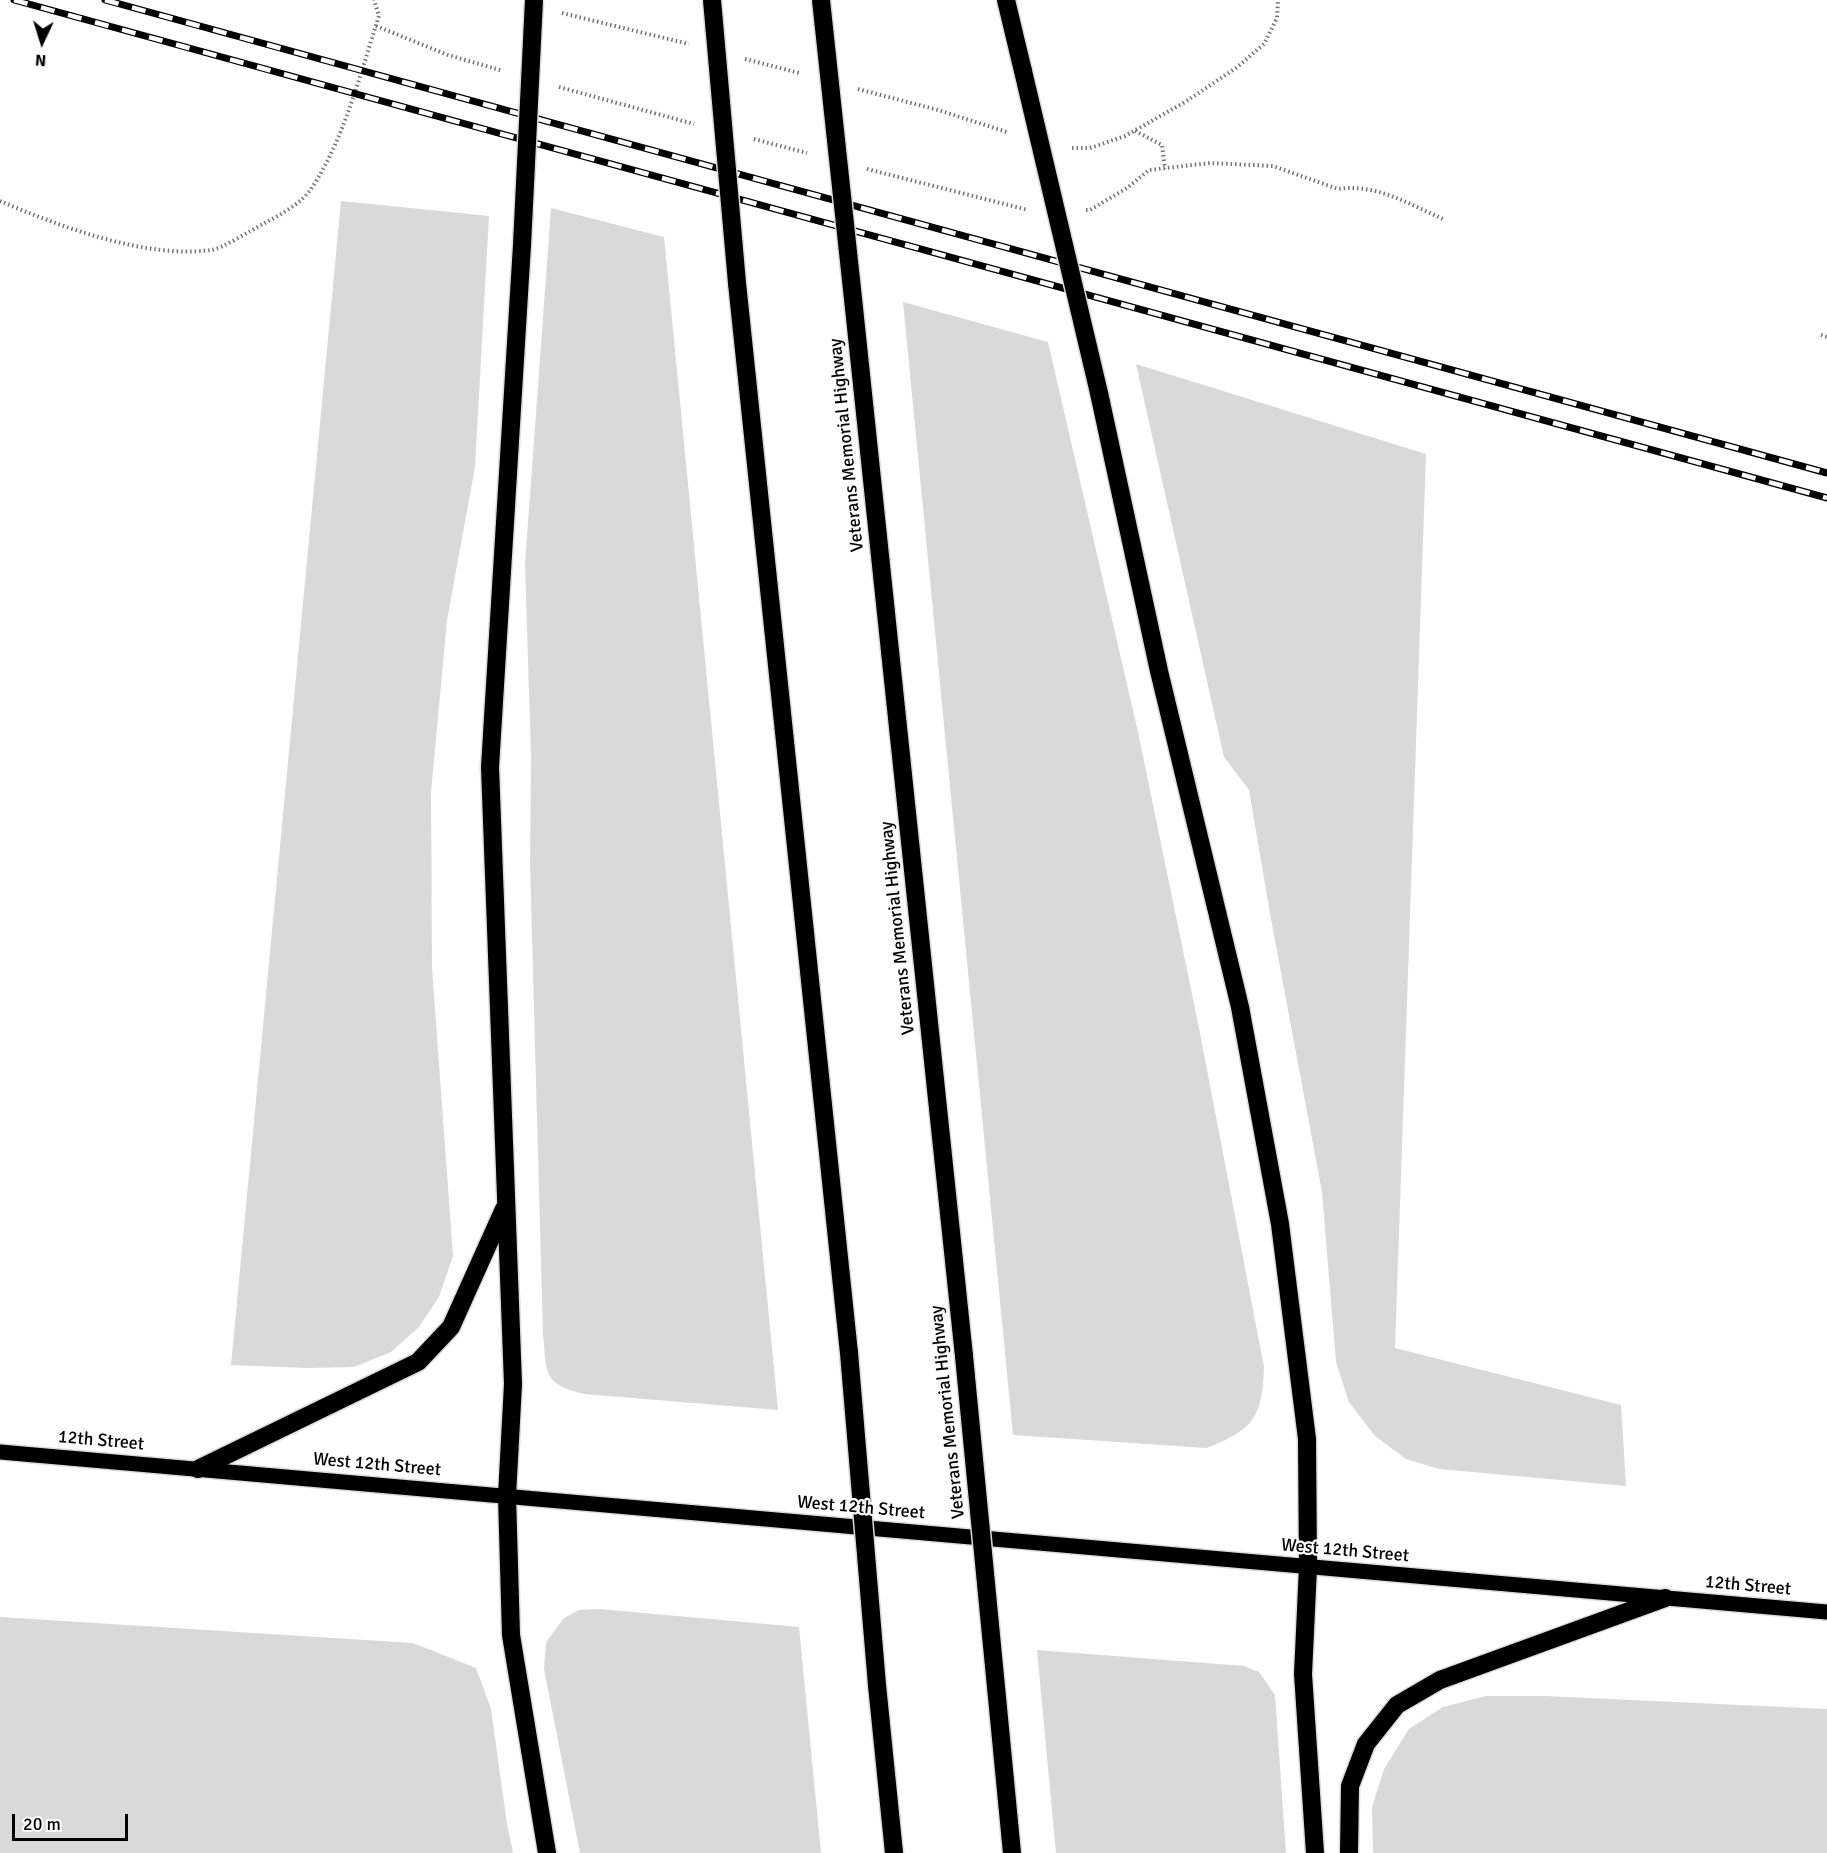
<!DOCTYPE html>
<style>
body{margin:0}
#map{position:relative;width:1827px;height:1853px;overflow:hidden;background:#fff;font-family:Signika,sans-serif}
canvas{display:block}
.north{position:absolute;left:12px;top:12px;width:60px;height:60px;-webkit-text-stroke:4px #fff;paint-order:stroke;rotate:184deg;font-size:16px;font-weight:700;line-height:24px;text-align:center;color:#000}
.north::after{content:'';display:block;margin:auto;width:21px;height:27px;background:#000;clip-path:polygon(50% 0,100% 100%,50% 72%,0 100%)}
.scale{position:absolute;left:12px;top:1814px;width:116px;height:27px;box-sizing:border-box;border:3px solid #000;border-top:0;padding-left:8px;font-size:18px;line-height:21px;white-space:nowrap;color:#000;-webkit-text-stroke:4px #fff;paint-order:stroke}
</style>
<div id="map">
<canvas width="1827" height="1853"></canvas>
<div class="north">N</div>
<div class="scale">20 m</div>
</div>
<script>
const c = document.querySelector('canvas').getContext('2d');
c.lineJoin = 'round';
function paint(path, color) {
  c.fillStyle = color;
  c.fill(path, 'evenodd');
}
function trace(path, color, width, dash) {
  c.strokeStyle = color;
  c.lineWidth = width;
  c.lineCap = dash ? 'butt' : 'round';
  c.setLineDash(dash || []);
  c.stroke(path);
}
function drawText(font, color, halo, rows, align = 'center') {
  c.font = font + ' Signika,sans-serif';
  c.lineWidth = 4.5;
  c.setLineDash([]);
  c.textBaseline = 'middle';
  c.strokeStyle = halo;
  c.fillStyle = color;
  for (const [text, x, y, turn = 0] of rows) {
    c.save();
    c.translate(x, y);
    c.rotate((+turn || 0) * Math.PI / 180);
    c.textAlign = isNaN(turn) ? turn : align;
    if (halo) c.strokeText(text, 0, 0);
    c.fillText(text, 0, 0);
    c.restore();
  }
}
paint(new Path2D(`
 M341,201L489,216L475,467L447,620L431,792L432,968L453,1256L439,1297L419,1327L391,1352L354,1367L306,1368L231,1365Z
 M551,208L664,237L778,1410L584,1394C542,1384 547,1372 543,1334L530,865L531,756L525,564Z
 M903,302L1048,342L1138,732L1199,1028L1264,1367C1262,1418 1254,1429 1207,1448L1013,1435Z
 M1136,364L1426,454L1395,1348L1621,1405L1626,1486L1439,1469L1406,1459L1375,1436L1349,1402L1336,1362L1322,1192L1271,919L1249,790L1224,757Z
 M599,1609L799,1627L821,1853H580L544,1669L546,1642L564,1618L579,1610Z
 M0,1617L413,1643L476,1668L491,1709L507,1824L513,1853H0Z
 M1037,1650L1244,1666L1259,1672L1275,1695L1286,1853H1056Z
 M1486,1696H1545L1827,1709V1853H1373L1372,1807L1384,1769L1409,1729L1443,1707Z`), '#d9d9d9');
const major = new Path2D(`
 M0,1452L1827,1612`);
const highway = new Path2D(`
 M1006,0L1023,71
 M522,245L490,767L513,1384L507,1496L511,1635L547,1853
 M737,283L849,1353
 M854,308L964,1356
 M1099,393L1159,671L1240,1007L1280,1224L1307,1439L1308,1567L1303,1674L1315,1853
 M198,1469L418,1362L451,1327L504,1209
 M877,1685L894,1853
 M996,1687L1012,1853
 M1349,1853L1350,1786L1366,1744L1397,1705L1440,1680L1665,1598`);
trace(major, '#dbdbdb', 18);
trace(highway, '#dbdbdb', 21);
trace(new Path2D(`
 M562,13L689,44
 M376,26L448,55L503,71
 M745,59L799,73
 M559,87L694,124
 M858,89L938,110L1007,132
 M1135,131L1162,145L1165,169
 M754,139L807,153
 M1072,148H1090L1125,136L1185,102L1236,68L1264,44L1277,18L1278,0
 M867,169L1028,210
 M0,201C59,226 145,259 211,250C222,249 251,230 263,224C279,215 300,205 311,189C345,138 360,74 379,16L374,0
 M1086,210H1090L1127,188L1149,170L1210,163L1273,166L1338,189C1375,183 1409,204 1443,219
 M1821,335L1827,337`), '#747474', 4, [1.5, 3]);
trace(major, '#000', 15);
trace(highway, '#000', 18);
const rail = new Path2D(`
 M14,0L1827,498
 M105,0L1827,473`);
trace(rail, '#000', 7);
trace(rail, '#fff', 4.5, [14]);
const highwayBridge = new Path2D(`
 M712,0L737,283
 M821,0L854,308
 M1023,71L1099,393
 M522,245L534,0
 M849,1353L877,1685
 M964,1356L996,1687`);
trace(highwayBridge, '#dbdbdb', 21, []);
trace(highwayBridge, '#000', 18);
drawText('18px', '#000', '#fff', [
 ["Veterans Memorial Highway",847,445,-96],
 ["Veterans Memorial Highway",898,928,-96],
 ["Veterans Memorial Highway",948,1412,-96],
 ["12th Street",101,1441,5],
 ["West 12th Street",377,1465,5],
 ["West 12th Street",861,1508,5],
 ["West 12th Street",1345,1551,5],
 ["12th Street",1748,1586,5]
]);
</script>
